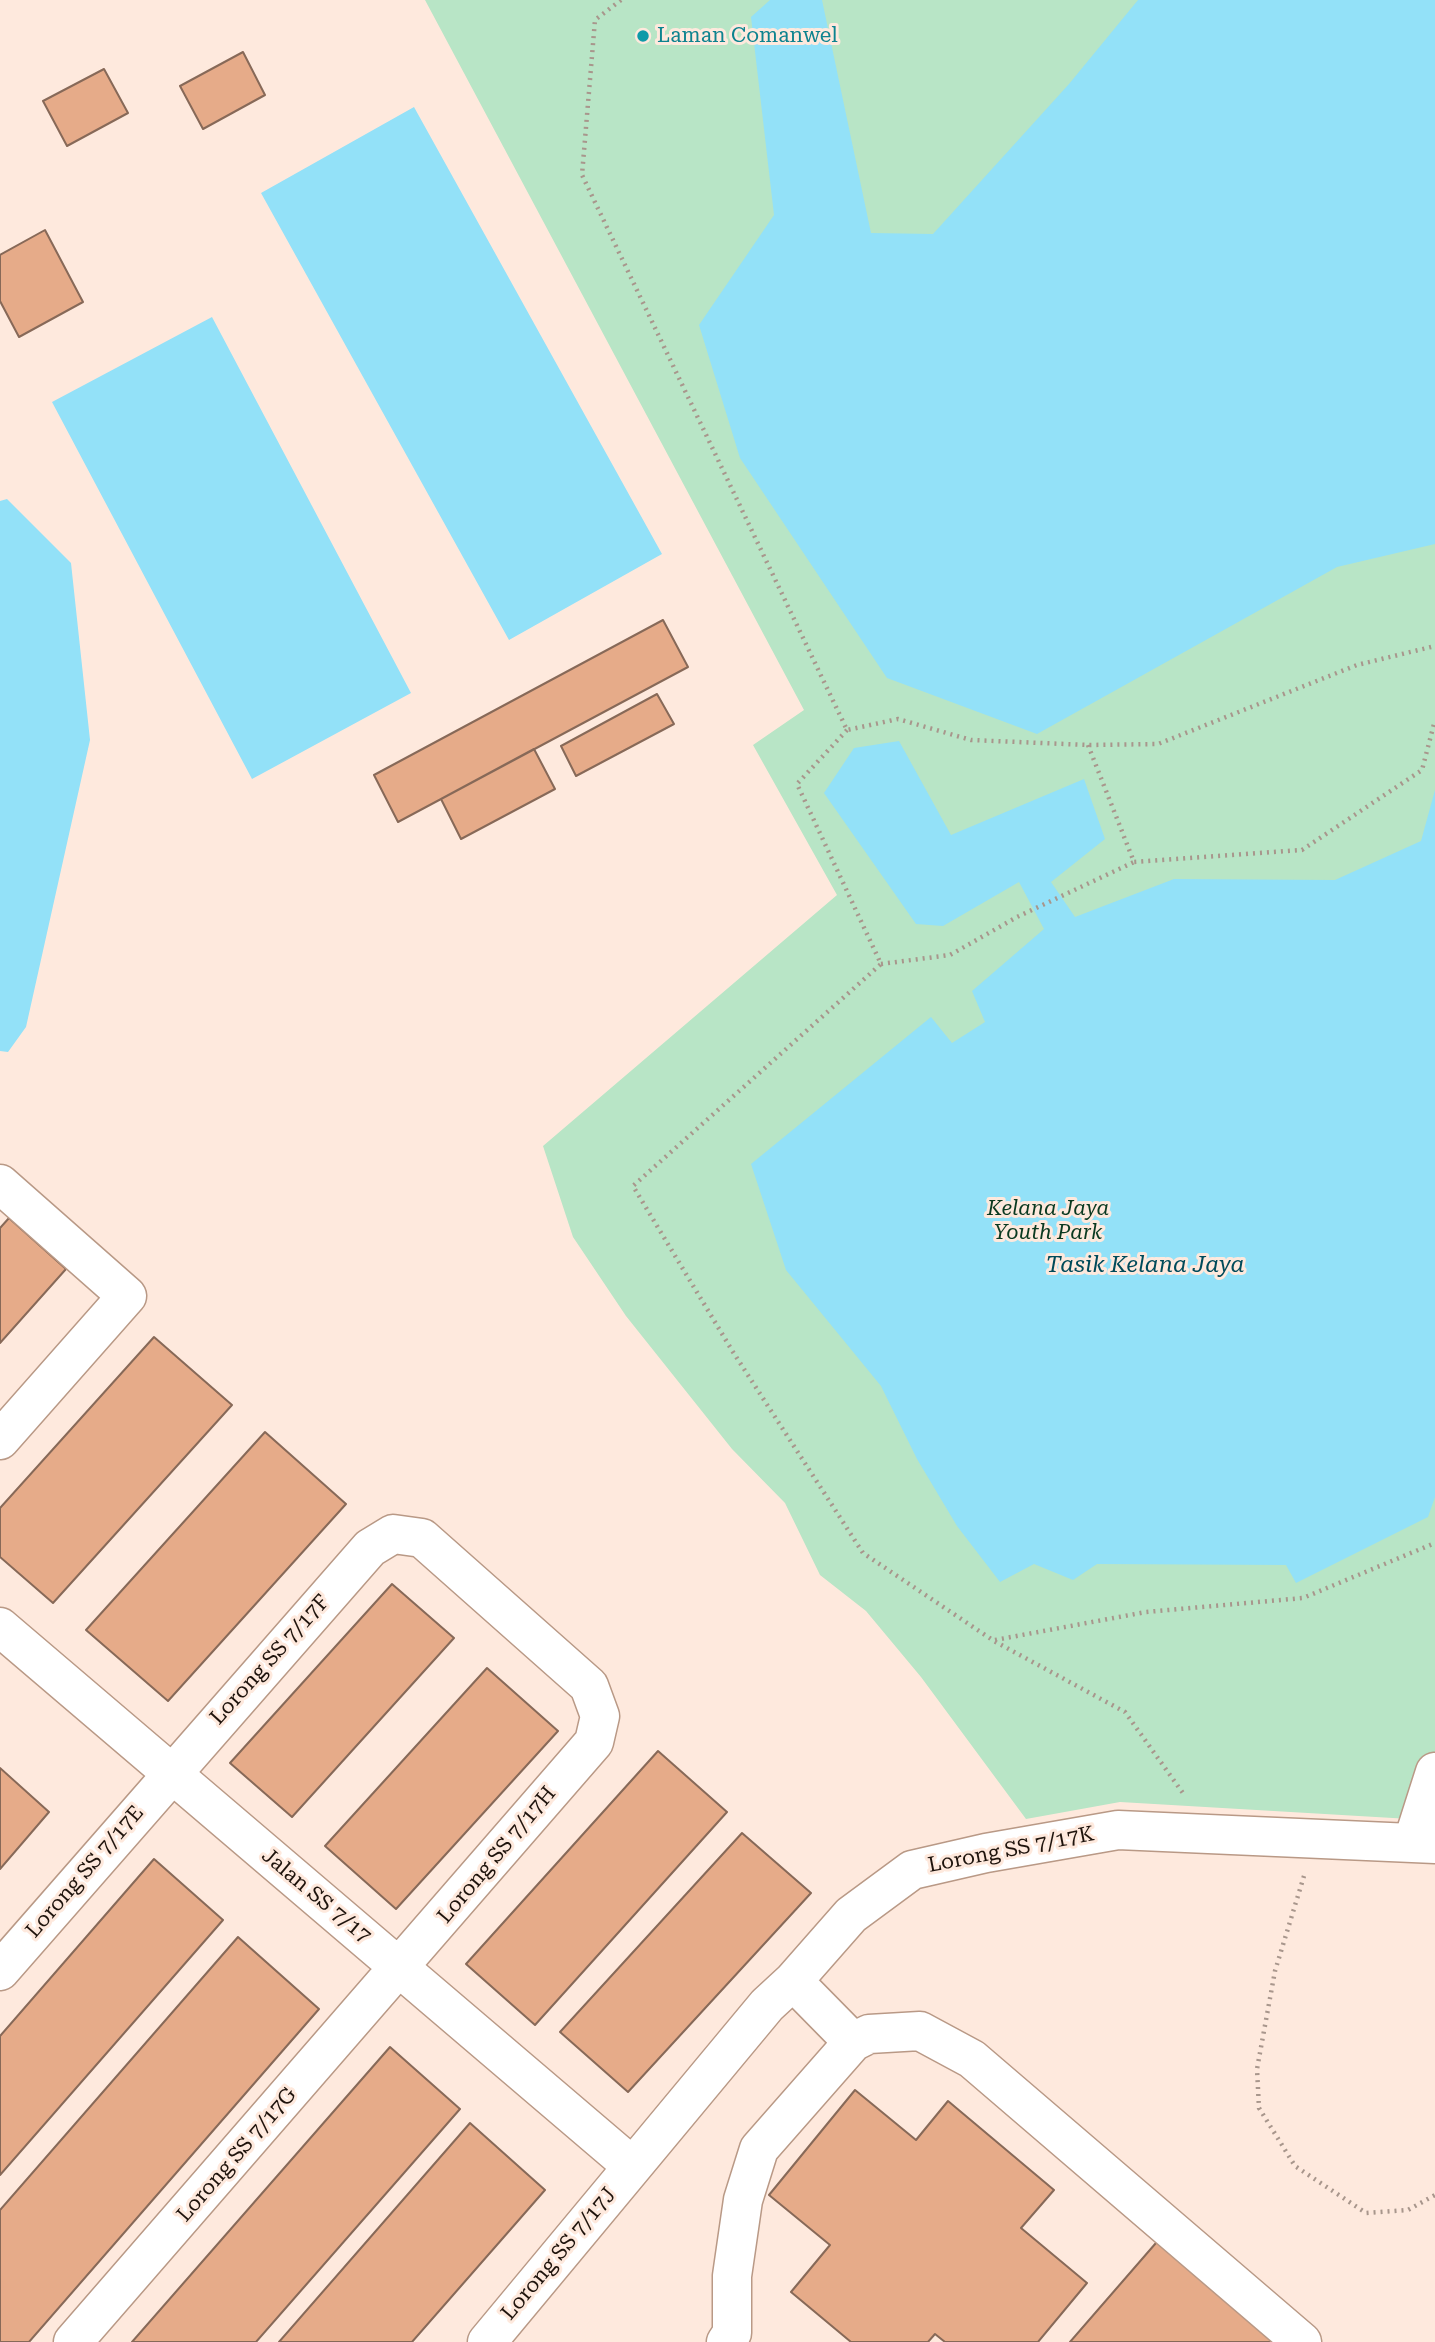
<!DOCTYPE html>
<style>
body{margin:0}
canvas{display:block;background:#fee9dd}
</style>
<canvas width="1435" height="2342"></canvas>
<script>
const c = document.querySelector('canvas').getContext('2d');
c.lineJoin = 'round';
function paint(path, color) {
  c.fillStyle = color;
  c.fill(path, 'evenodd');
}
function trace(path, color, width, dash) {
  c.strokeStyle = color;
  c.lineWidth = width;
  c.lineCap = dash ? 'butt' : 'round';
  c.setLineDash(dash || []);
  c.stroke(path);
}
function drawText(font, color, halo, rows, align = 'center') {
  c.font = font + ' "Roboto Serif",serif';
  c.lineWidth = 6;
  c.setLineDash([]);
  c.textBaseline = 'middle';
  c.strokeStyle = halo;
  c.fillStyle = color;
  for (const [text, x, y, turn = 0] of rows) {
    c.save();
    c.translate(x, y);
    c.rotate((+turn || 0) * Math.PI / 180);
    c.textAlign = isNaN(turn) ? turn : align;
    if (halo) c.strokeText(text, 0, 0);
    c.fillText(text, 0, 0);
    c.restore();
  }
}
paint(new Path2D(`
 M425,0H1435V1759L1410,1819L1120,1802L1026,1819L921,1677L866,1611L820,1575L785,1503L732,1449L626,1316L573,1237L543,1146L837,895L753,745L804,710Z`), '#b8e5c6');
paint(new Path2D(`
 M770,0H822L871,233L933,234L1069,84L1138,0H1435V544L1337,567L1037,734L887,678L740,458L699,325L774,215L751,17Z
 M414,107L662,554L509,640L261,193Z
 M212,317L411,693L252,779L52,402Z
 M7,499L71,563L90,740L26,1027L8,1052L0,1051V501Z
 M899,741L951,835L1084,779L1105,839L1051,882L1075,917L1174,879L1335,880L1421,841L1435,790V1497L1428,1517L1296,1583L1286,1565L1097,1564L1073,1580L1034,1564L1000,1582L957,1526L917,1459L881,1386L786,1270L751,1164L931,1017L952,1043L985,1022L972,991L1044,929L1019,882L943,926L916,924L824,793L854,748Z`), '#93e1f8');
const building = new Path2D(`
 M243,52L265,95L203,129L180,86Z
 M104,69L128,113L67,146L43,101Z
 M45,230L83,302L19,337L0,301V255Z
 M663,620L688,667L398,822L374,775Z
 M657,694L674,724L576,776L561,746Z
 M534,749L555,789L461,839L441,799Z
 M9,1218L66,1269L0,1343V1228Z
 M154,1337L232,1405L53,1603L0,1557V1508Z
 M265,1432L346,1504L168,1701L86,1630Z
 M392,1584L454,1638L292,1817L230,1763Z
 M487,1668L558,1731L396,1909L325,1846Z
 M658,1751L727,1812L535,2025L466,1964Z
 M0,1768L49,1812L0,1869Z
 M742,1833L811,1893L628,2092L560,2032Z
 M154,1859L223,1920L0,2175V2036Z
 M238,1937L319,2009L29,2342H0V2210Z
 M390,2047L460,2109L256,2342H132Z
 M855,2090L916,2140L948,2101L1054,2190L1021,2228L1087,2283L1038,2342H945L935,2334L928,2342H851L791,2292L830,2245L769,2195Z
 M470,2123L545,2190L412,2342H279Z
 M1162,2236L1284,2342H1070Z`);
paint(building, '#e6ab89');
trace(building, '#876958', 2);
const minor = new Path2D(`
 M0,1184L127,1296L0,1440
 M0,1627L632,2166
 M1413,1841L1435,1772
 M0,1971L370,1548L393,1534L422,1538L589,1686L600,1716L594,1742L73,2342
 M793,1981L853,2042
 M487,2342L767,2005L793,1981L851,1915L912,1870L986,1853L1118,1830L1435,1844
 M726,2342L732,2333V2276L743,2200L759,2149L853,2042L869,2034L920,2031L972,2059L1302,2342`);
trace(minor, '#b99986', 41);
trace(new Path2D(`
 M621,0L595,20L582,175L847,730L898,719L971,740L1088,745L1158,744L1357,665L1435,646
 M847,730L797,784L881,964L633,1186L733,1352L863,1553L994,1641L1125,1712L1185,1796
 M1088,745L1134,862L1302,850L1422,770L1435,720
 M881,964L950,955L1017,917L1134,862
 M995,1640L1146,1612L1303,1598L1435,1543
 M1304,1876L1275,1971L1257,2069L1259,2108L1295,2166L1366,2213L1408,2210L1435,2195`), '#a8968c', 4.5, [2, 5]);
trace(minor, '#fff', 38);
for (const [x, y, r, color] of [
 [643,36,7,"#0f9aa8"]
]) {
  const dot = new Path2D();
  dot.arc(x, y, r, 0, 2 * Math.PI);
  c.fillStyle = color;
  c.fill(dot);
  trace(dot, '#fee9dd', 2.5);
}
drawText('21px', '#0d838f', '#fee9dd', [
 ["Laman Comanwel",657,36]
], 'left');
drawText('italic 21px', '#0a3920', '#fee9dd', [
 ["Kelana Jaya",1048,1209],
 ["Youth Park",1048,1233]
]);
drawText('21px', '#1e130c', '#fee9dd', [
 ["Lorong SS 7/17F",270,1660,-48],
 ["Lorong SS 7/17K",1011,1850,-11],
 ["Lorong SS 7/17H",497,1855,-50],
 ["Lorong SS 7/17E",85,1872,-49],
 ["Jalan SS 7/17",316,1896,40],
 ["Lorong SS 7/17G",237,2155,-49],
 ["Lorong SS 7/17J",559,2254,-50]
]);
drawText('italic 23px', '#004a5a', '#fee9dd', [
 ["Tasik Kelana Jaya",1145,1265]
]);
</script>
